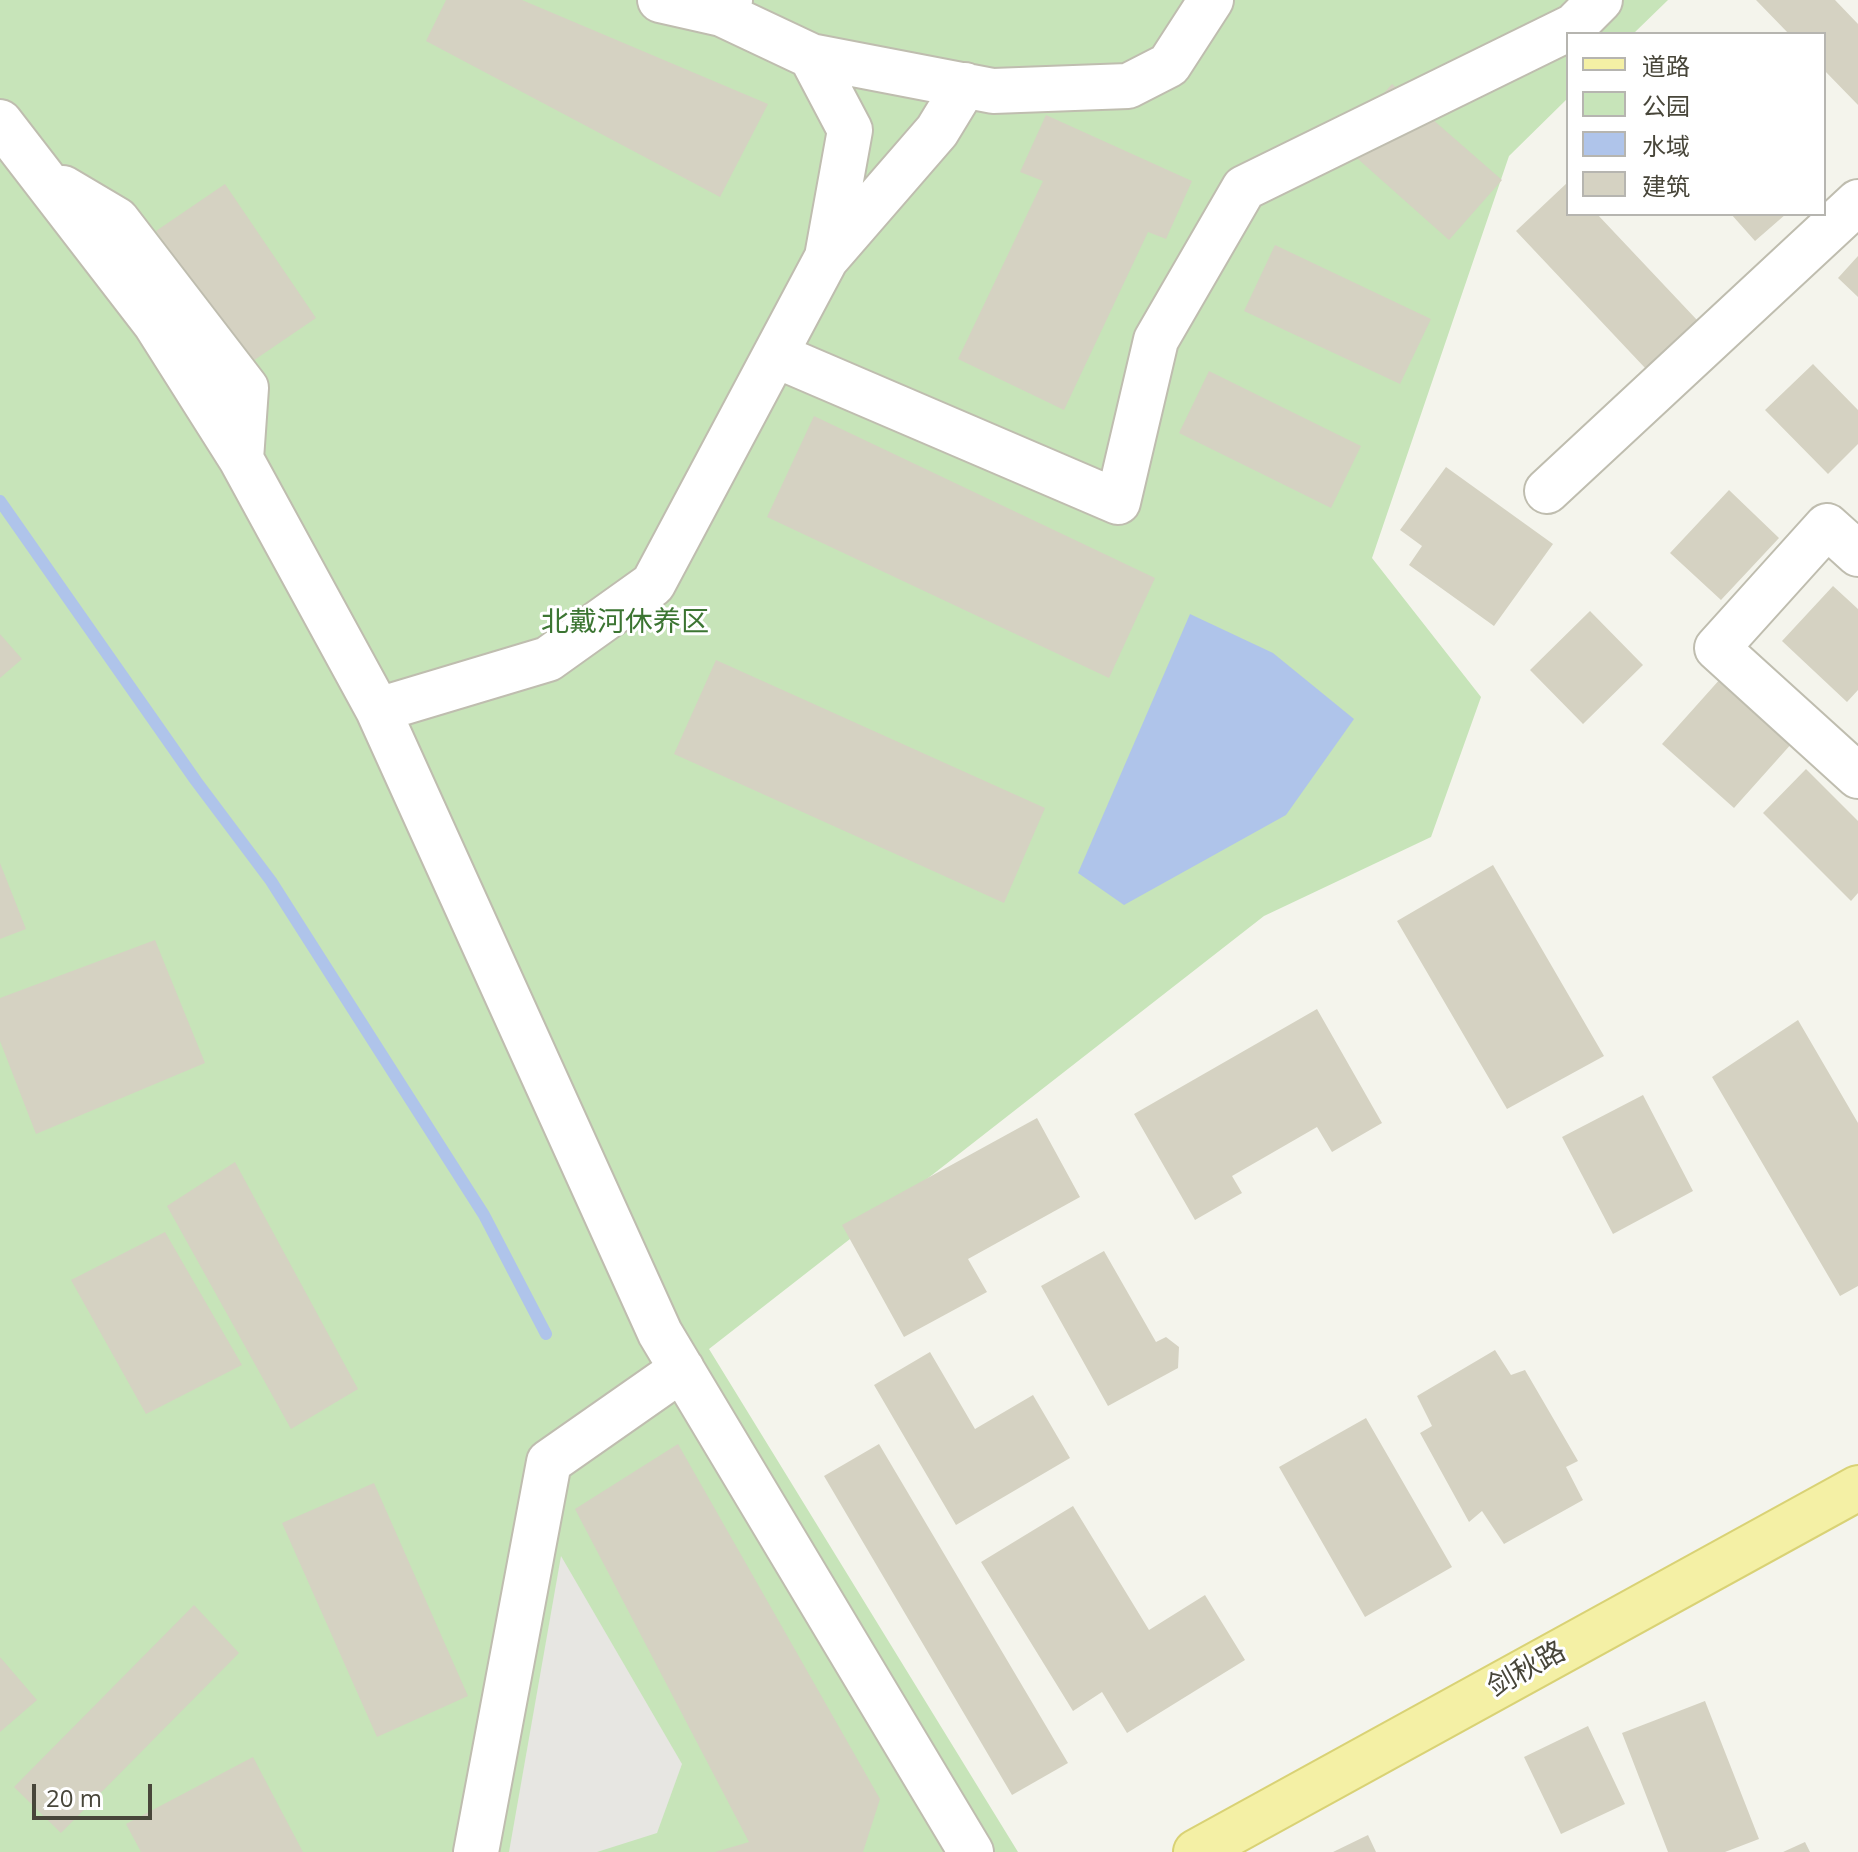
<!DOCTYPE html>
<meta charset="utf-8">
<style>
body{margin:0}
#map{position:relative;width:1858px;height:1852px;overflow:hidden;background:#f4f4ec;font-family:"Open Sans","Noto Sans SC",sans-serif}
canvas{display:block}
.legend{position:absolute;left:1566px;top:32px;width:260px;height:184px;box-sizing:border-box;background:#fff;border:2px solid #b6b5b0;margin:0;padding:10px 14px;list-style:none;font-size:24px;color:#48463a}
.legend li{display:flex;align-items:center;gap:16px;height:40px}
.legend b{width:40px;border:2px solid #b6b5b0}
.scale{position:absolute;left:32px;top:1784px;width:120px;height:36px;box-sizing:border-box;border:4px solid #48463a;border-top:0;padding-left:10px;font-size:24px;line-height:28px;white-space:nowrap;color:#48463a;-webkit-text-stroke:6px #fff;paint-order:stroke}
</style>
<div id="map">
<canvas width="1858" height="1852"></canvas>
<ul class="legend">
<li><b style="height:10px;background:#f4f0a5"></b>道路</li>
<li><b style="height:22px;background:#c7e4b9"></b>公园</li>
<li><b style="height:22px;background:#afc4ea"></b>水域</li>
<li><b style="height:22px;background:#d5d2c2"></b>建筑</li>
</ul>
<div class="scale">20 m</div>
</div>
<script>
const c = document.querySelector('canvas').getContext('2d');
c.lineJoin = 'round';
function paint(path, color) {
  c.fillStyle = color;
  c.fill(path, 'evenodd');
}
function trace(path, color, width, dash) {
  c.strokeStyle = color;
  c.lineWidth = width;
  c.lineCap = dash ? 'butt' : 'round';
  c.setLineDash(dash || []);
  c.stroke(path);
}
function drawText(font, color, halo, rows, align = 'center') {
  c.font = font + ' "Open Sans","Noto Sans SC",sans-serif';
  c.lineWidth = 6;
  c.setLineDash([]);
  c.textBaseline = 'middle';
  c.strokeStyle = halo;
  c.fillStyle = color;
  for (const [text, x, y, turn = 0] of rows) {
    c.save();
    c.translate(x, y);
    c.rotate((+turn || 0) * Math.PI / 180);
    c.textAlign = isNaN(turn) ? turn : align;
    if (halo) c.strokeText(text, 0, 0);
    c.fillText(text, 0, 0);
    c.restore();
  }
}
paint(new Path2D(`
 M0,0H1668L1633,34H1568V98L1509,156L1372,558L1481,697L1431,837L1264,916L709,1349L1018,1852H0Z`), '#c7e4b9');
paint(new Path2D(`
 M561,1556L682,1764L657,1833L597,1852H509Z`), '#e7e6e2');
paint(new Path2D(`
 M1190,614L1273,653L1354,719L1286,815L1124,905L1078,873Z`), '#afc4ea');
trace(new Path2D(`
 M0,501L196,781L271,881L484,1215L546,1334`), '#afc4ea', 12);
paint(new Path2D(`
 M446,0H522L768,104L720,197L426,41Z
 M1756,0H1835L1858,24V105L1824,70V34H1789Z
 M1392,84L1502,180L1449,240L1340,143Z
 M1046,115L1192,181L1166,239L1148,232L1064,410L958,359L1043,181L1020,172Z
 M1568,182V214H1597L1697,320L1646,369L1516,231Z
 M225,184L316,318L247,365L156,231Z
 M1731,214H1786L1755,241Z
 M1275,245L1431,319L1400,384L1244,311Z
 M1858,256V297L1838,278Z
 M1813,364L1858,410V444L1828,474L1765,410Z
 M1209,371L1361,446L1331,508L1179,433Z
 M814,416L1155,578L1109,678L767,517Z
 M1446,467L1553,544L1494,626L1409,565L1422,546L1400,530Z
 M1729,490L1779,538L1721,600L1670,553Z
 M1833,586L1858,609V690L1847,702L1782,641Z
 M1590,611L1643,665L1583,724L1530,670Z
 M0,634L22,659L0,678Z
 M716,660L1045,808L1004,903L674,754Z
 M1721,678L1793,742L1734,808L1662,744Z
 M1806,769L1858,821V893L1851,901L1763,813Z
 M0,863L26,929L0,939Z
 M1493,865L1604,1056L1507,1109L1397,921Z
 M155,940L205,1063L36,1134L0,1041V998Z
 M1317,1009L1382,1123L1332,1152L1317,1127L1232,1176L1242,1193L1195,1220L1134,1114Z
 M1798,1020L1858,1123V1286L1840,1296L1712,1077Z
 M1643,1095L1693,1191L1613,1234L1562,1137Z
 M1037,1118L1080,1197L968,1259L987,1292L904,1337L842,1225Z
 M235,1162L358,1389L291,1429L167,1206Z
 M165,1232L242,1365L146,1414L71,1280Z
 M1104,1251L1156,1342L1166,1337L1179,1347L1178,1368L1108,1406L1041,1286Z
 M1495,1350L1511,1375L1525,1370L1578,1461L1566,1467L1583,1500L1504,1544L1482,1511L1469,1522L1420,1433L1432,1426L1417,1396Z
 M930,1352L975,1429L1033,1395L1070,1458L956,1525L874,1385Z
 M1366,1418L1452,1567L1365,1617L1279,1467Z
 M678,1444L880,1799L863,1852H715L749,1842L575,1509Z
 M879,1444L1068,1763L1012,1795L824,1476Z
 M374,1483L468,1696L377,1737L282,1523Z
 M1073,1506L1149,1630L1205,1595L1245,1660L1127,1733L1102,1692L1073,1711L981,1562Z
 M194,1605L239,1653L61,1833L14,1787Z
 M0,1657L37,1700L0,1732Z
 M1705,1701L1759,1839L1725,1852H1668L1622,1733Z
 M1588,1726L1625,1804L1561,1834L1524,1757Z
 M253,1757L303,1852H141L126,1824Z
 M1368,1835L1376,1852H1333Z
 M1805,1842L1810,1852H1783Z`), '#d5d2c2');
const minor = new Path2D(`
 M660,0L722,14
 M730,0L722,14L811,56L850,130L827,257
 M811,56L993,91L1128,86L1169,65L1211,0
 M0,122L155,323L241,459L378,710L660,1333L971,1852
 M63,188L117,220L246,388L241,459
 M775,355L1118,502L1156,340L1244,188L1574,26L1600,0
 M1547,491L1858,202
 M1858,554L1827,526L1717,648L1858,776
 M378,710L548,659L653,584L826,259L937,131L965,85
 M476,1852L549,1462L682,1369`);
const major = new Path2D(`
 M1196,1852L1858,1488`);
trace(minor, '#bfbdaf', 48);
trace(major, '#d9d275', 48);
trace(minor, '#fff', 44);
trace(major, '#f4f0a5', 44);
drawText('28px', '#3c7532', '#fff', [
 ["北戴河休养区",625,623]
]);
drawText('28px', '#48463a', '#fff', [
 ["剑秋路",1527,1670,-29]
]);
</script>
